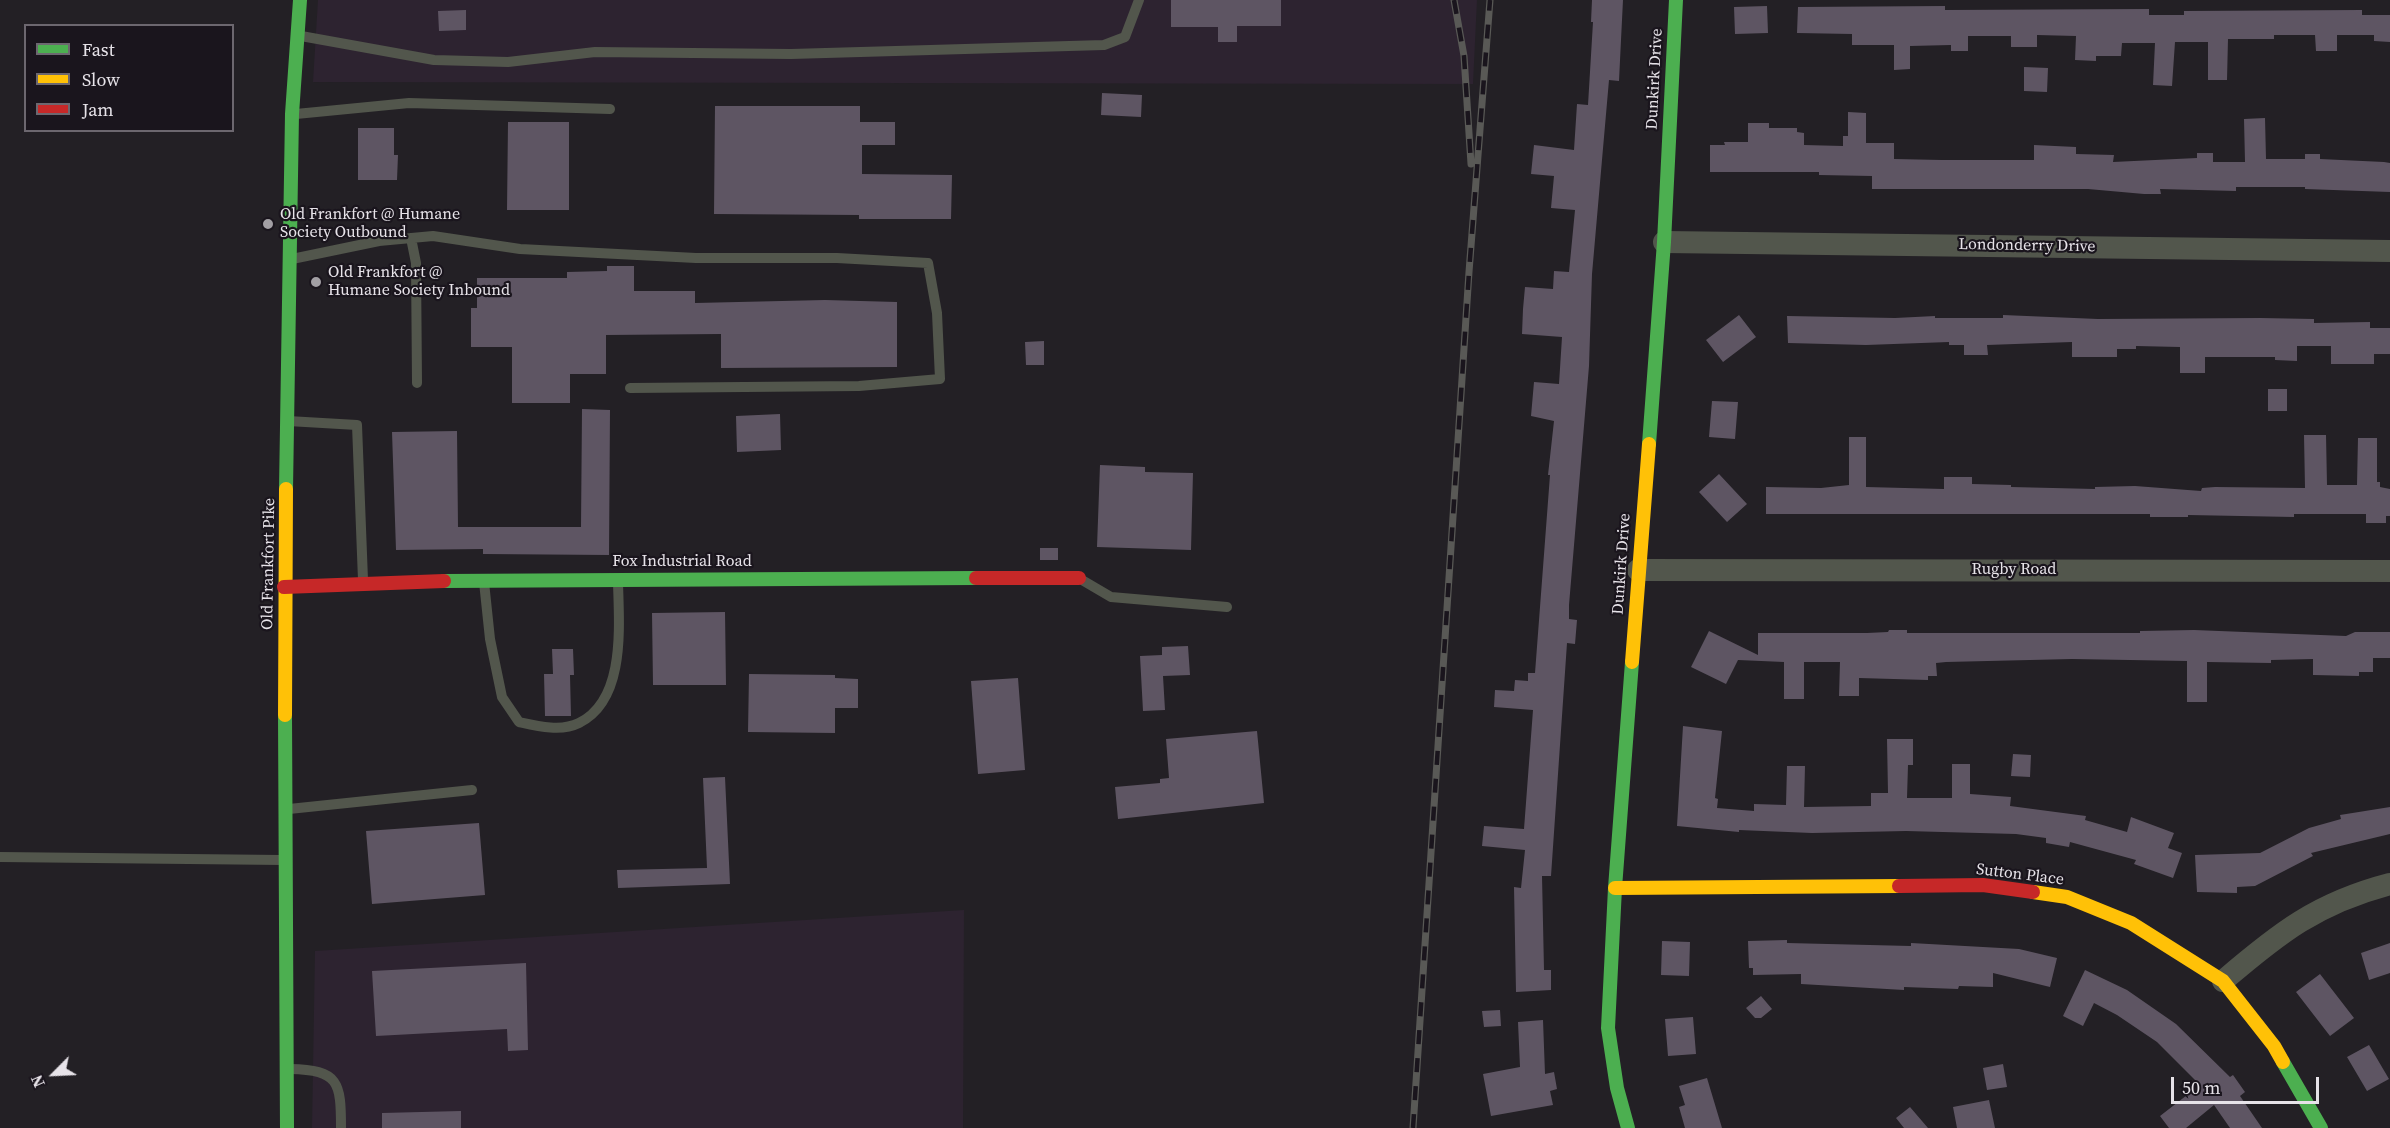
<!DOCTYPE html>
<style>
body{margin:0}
#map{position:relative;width:2390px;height:1128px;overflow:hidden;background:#232025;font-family:"Source Serif 4",serif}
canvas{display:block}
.legend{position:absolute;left:24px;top:24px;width:210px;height:108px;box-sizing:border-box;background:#1a151d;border:2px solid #6c676f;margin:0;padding:8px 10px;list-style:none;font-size:18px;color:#e7e3e9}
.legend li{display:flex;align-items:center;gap:12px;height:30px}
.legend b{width:30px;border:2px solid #6c676f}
.north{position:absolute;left:24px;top:1044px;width:60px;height:60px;-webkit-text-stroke:4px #1a151d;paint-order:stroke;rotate:246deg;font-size:16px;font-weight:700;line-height:24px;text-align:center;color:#e7e3e9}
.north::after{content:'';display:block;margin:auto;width:21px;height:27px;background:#e7e3e9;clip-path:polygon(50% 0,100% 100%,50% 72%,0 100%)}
.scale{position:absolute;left:2171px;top:1077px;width:148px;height:27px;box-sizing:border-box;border:3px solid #e7e3e9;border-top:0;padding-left:8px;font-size:18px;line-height:21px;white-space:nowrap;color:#e7e3e9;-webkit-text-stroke:4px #1a151d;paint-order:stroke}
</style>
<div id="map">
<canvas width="2390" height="1128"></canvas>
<ul class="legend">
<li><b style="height:8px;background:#4caf50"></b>Fast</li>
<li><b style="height:8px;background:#ffc107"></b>Slow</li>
<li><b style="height:8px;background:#c62828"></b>Jam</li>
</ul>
<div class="north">N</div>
<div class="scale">50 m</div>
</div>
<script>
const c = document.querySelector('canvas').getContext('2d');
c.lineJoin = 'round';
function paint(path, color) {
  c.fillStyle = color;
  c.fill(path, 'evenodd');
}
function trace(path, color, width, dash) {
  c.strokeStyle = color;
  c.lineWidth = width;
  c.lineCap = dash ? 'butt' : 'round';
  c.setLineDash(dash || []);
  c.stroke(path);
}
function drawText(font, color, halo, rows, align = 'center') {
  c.font = font + ' "Source Serif 4",serif';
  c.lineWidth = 4.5;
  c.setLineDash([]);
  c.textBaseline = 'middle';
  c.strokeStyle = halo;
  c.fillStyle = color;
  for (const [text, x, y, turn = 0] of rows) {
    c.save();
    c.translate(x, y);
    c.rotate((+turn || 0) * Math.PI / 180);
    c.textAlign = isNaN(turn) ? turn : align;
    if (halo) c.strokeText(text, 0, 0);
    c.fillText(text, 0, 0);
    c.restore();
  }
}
paint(new Path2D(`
 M318,0H1477L1473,84L313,82Z
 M964,910L963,1128H312L315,951Z`), '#2d2330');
paint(new Path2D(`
 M1171,0H1281V26H1237V42H1218V27H1171Z
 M1592,0H1623L1621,40L1619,81L1609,80L1592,274L1589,366L1569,605V619L1577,620L1575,644L1567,643L1551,876H1542L1544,970H1551V990L1516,992L1514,887L1521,888L1525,850L1482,846L1484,826L1524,829L1533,710L1494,707L1495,690L1514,691L1515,680L1528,681V673H1535L1550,475H1548L1554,421L1531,416L1534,382L1559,384L1562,337L1522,334L1523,309L1525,287L1553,289L1554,271L1569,272L1575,210L1551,208L1554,176L1531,174L1534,145L1574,150L1577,104L1588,105L1593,22H1591Z
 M1767,6L1768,33L1735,34L1734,7Z
 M1945,6V10L2149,9V15H2184V11L2362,10V15H2390V42L2374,41V35H2337V51H2316L2315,35H2274V39H2228L2227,80H2208V42H2175L2172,86L2153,85L2155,43H2122L2121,56H2096V61L2075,60L2076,36L2037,35V47H2011V36H1968V51H1951V45L1910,46V69L1894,70V45H1852V34L1797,33L1798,7Z
 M466,10V30L439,31L438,11Z
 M2024,67L2048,68L2047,92L2024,91Z
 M1102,93L1142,95L1141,117L1101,115Z
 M715,106H860V122H895V145H862V174L952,175L951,219H859V215L714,214Z
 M1848,112L1866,113V143H1894V159L1942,160H2034V145L2076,147V154L2114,155L2113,162L2197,158V153H2213V162H2245L2244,119L2265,118L2266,159H2305V154H2320V159L2384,162L2390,163V192L2305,189V187H2236V191L2160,189L2161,194H2144L2088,189H1872V176L1819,175V172H1710V145H1725L1724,142H1748V123H1769V128H1797V132L1804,133V145L1843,146V136H1848Z
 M508,122H569V210H507Z
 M358,128H394V155H398L397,180H358Z
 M607,266H634V291H695V303L825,300L897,302V367L721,368V334L606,335V374H570V403H512V347H471V308H477V278H567V272L607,271Z
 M1739,315L1756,337L1723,362L1706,340Z
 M2003,315L2098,319L2260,318L2314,319V323L2370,322V328H2390V354H2374V364H2331V346H2297V361L2275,360V357H2205V373H2180V347L2136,346V349H2117V357H2072V342L1987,345L1988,355H1964V345H1949V342L1866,345L1788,343L1787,316L1895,318L1935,316V318H2003Z
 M1044,341V365H1026L1025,342Z
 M2268,389H2287V411H2268Z
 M1712,401L1738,402L1735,439L1709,437Z
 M582,409L610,410L609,555L483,554V549L396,550L392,432L457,431L458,527H581Z
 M780,414L781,450L737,452L736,416Z
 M2304,435H2326L2327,485H2357L2358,438H2377V482H2380V487L2390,489V516H2386V523H2366V514H2294V517L2188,515V517H2150V514H1766V487L1821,488L1849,485V437H1866V487L1944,489V477H1972V484L2011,485V487L2095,489V487L2135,486L2201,491L2202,488L2215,487L2305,488Z
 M1100,465L1145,467V472L1193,473L1191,550L1097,547Z
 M1719,474L1747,504L1727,522L1699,492Z
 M1040,548H1058V560H1040Z
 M725,612L726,685H653L652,613Z
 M1889,630H1907V633H2140V631L2194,630L2346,636L2355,632H2390V658H2373V672H2359V676L2313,675V659L2271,660V663L2207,662V702H2187V661L2072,659L1946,662L1936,663L1937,676H1928V680L1859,678V696H1839L1840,662H1804V699H1784V662L1738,660L1726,684L1691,667L1709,631L1758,655V633H1867L1888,632Z
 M1188,646L1190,675L1163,676L1165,710L1143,711L1140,656L1162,655V647Z
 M552,649H573L574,675H570L571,716H545L544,674H553Z
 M749,674L835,675V678L858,679V708H835V733L748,732Z
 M1018,678L1025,770L978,774L971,681Z
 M1683,726L1722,731L1715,798L1718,799L1717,808L1754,811V804L1786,805L1787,766H1805L1804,807L1871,806V793H1888L1887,739H1913V765H1908L1907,798H1952V764H1970V794L2011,797L2010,806L2086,816L2085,820L2127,832L2131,817L2174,833L2168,848L2182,853L2173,878L2134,864L2136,860L2070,842L2069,847L2046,843V838L2016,834L1906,831L1812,833L1739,830V832L1677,826Z
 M1257,731L1264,803L1118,819L1115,787L1160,783V779L1169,778L1166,739Z
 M2013,754L2031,755L2030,777L2011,776Z
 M725,777L730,884L618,888L617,870L707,868L703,778Z
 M2390,807V834L2311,853L2313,856L2255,886L2237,887V893L2197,892L2195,855L2260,853L2309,828L2341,819L2340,815Z
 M479,823L485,895L372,904L366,831Z
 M1787,940V943L1911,946V943L2019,949L2057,958L2050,987L1993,973V987L1959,986L1958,989L1904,987V990L1801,984V974L1753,975V968H1749L1748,941Z
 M1662,941L1690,942L1689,976L1661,975Z
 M2390,943V973L2369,980L2361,953Z
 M526,963L528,1050L508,1051L507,1029L376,1036L372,971Z
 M2085,970L2127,990L2176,1024L2230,1077L2233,1075L2245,1092L2240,1096L2262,1128H2230L2214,1105L2186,1128H2169L2160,1116L2200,1085L2157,1042L2117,1015L2094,1003L2083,1026L2063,1016Z
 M2320,974L2354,1018L2330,1036L2296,992Z
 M1761,996L1772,1009L1761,1018H1755L1746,1008Z
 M1500,1010L1501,1026L1484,1027L1482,1011Z
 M1693,1017L1696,1054L1668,1056L1665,1019Z
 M1543,1020L1545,1074L1554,1072L1557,1089L1550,1091L1553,1105L1491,1116L1483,1074L1520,1067L1518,1022Z
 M2369,1045L2389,1079L2367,1091L2347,1057Z
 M2003,1064L2007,1087L1987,1090L1983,1068Z
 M1707,1078L1722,1128H1685L1679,1107L1685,1105L1679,1086Z
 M1989,1100L1995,1128H1957L1953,1107Z
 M1910,1107L1928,1128H1904L1896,1118Z
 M461,1111V1128H382V1113Z`), '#5e5563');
trace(new Path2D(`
 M301,36L434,60L508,62L595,52L791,54L1104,45L1125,37L1139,0
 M296,114L409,103L610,109
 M411,238L416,263L417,383
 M292,259L379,241L433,236L520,249L696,258H837L928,263L937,313L940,379L859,386L630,388
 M288,421L357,425L363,580
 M1082,580L1111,597L1227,607
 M484,582L490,639L502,697L519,722C537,726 561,732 579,723C626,700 619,626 618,582
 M289,809L472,790
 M0,857L282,860
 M290,1069C339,1070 341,1082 341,1128`), '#52564c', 10);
trace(new Path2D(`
 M1664,242L2390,251
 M1638,570L2390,571
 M2223,981C2279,933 2317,903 2390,884`), '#52564c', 22);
trace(new Path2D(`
 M1649,444L1664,242L1676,0
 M286,489L292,114L300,0
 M444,581L976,578
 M285,715L287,1128
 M2283,1062L2321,1128
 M1628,1128L1617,1088L1608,1028L1615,888L1632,662`), '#4caf50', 14);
trace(new Path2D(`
 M1632,662L1649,444
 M285,715L286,489
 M1615,888L1899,886
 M2033,892L2067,897L2131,923L2223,981L2274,1046L2283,1062`), '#ffc107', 14);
trace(new Path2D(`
 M976,578H1079
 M284,587L444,581
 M1899,886L1983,885L2033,892`), '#c62828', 14);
const rail = new Path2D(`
 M1454,0L1464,56L1471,164
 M1413,1128L1469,272L1490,0`);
trace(rail, '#595956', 7);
trace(rail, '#1a151d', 4.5, [14]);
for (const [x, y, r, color] of [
 [268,224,6,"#a29fa4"],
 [316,282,6,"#a29fa4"]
]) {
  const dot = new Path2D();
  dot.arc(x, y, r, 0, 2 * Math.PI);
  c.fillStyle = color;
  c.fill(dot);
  trace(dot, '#1a151d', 2);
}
drawText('16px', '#e7e3e9', '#1a151d', [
 ["Dunkirk Drive",1655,79,-87],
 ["Londonderry Drive",2027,246,1],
 ["Fox Industrial Road",682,562],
 ["Old Frankfort Pike",269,564,-89],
 ["Dunkirk Drive",1622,564,-86],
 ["Rugby Road",2014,570],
 ["Sutton Place",2020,875,7]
]);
drawText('16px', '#e7e3e9', '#1a151d', [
 ["Old Frankfort @ Humane",280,215],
 ["Society Outbound",280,233],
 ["Old Frankfort @",328,273],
 ["Humane Society Inbound",328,291]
], 'left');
</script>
